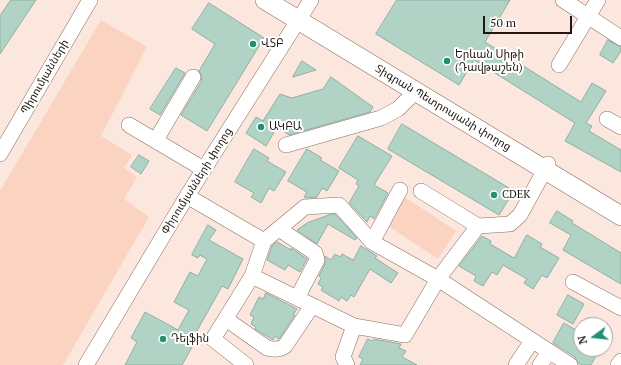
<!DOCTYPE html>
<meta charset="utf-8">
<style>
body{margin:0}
#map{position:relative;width:621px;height:365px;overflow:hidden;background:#fbe7de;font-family:"PT Serif",serif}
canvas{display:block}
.north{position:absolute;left:573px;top:317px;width:40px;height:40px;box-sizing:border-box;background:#fff;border:1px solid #a7a2a0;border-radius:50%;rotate:255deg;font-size:11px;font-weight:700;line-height:16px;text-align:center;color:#221712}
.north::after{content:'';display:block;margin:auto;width:14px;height:18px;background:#1f9274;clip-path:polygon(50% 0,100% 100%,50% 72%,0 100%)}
.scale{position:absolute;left:483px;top:16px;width:89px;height:18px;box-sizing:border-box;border:2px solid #221712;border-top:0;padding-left:5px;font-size:12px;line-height:14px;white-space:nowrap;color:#221712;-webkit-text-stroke:3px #fff;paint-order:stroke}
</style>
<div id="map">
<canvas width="621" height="365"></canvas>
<div class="north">N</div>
<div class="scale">50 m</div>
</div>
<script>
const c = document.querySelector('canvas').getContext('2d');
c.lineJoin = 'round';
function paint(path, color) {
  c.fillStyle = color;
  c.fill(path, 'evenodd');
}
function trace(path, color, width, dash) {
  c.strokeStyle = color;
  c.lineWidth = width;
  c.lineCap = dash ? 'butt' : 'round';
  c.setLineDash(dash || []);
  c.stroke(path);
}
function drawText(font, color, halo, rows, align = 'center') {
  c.font = font + ' "PT Serif","Noto Sans Armenian",serif';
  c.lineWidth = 4;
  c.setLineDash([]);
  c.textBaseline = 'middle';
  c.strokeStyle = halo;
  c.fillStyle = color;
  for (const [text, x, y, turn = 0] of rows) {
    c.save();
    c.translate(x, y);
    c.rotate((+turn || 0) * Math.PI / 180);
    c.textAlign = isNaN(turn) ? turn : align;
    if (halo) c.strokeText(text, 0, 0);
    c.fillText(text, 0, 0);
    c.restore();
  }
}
paint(new Path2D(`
 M101,20L147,47L101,136L132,155L124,168L137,177L124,199L149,217L63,365H0V191Z
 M403,196L456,231L438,259L385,224Z`), '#fad3c1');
const building = new Path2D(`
 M11,0H36L0,54V16Z
 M397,0H510L485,42L581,102L592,83L606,91L586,123L592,126L589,131L621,150V172L565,141L575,123L474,60L459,85L376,34Z
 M209,3L264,38L207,131L181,115L201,82L202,77L199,71L215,44L192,29Z
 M608,40L621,47V51L613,63L600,55Z
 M302,61L316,70L293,77Z
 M176,68L185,73L160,115L150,109Z
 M331,77L373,107L370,112L289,135L277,127L266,146L246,133L256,117L263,121L280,94L292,98L323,89Z
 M402,124L514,191L499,215L388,149Z
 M358,136L392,156L374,185L388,193L374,219L370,216L367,222L349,203L359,186L356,184L358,180L339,168Z
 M254,149L269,158L267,161L286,172L274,191L269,188L261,203L251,197L254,193L235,182Z
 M307,149L322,158L320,160L339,171L327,191L322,188L317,197L306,198L304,197L307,192L288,181Z
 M139,155L149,161L141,174L131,167Z
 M557,211L573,221L572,223L621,253V284L563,250L571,235L550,223Z
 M332,214H335L357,238L355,240L328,224L317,244L297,230L307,223Z
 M208,225L216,230L209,240L243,259L228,289L222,286L193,338L196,340L182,365H125L137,342L131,338L145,312L178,330L189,310L174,302L190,272L198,276L207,259L200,255L198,258L192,255Z
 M527,235L542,244L540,247L559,258L547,278L542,275L533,289L524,283L527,279L503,265L497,275L492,272L483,286L474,281L476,276L459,266L482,236L491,241L490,244L514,258Z
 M277,242L291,250V248L307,259L300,272L288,265L285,270L267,260L272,246Z
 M361,246L377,256L375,258L398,273L391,283L370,269L354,297L351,295L347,301L341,297L339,301L321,290L323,287L318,284L321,278L319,276L325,264V256L331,260L335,254L340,257L342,254L353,260Z
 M266,293L297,309L293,315H295L279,339L275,336L273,340L255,329L256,327L251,324L254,317L250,315L259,297L263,299Z
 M568,295L584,304L573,324L557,315Z
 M564,323L581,333V349H600L591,365H582L578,363L575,357L553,343Z
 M368,339L372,341L374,339L401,344L399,348L406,351L402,357L417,365H360L363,359L359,357Z`);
paint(building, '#b0d3c6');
trace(building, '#8eb0a4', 1);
const minor = new Path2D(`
 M563,0L621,38
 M559,65L598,0
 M607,119L621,127
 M129,125L195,164L203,171
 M156,140L193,77
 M286,145L381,118L398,109L416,91
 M0,154L90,0
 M421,191L478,226L510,224L520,215L548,164
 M187,196L264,241
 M279,229L315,253L317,260L297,298
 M372,242L400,190
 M252,276L354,326
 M573,282L621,308
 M226,319L267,348C274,350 279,350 285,346L312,306
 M86,365L187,196L311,0
 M246,365L213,339L252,276L264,241L305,207L339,205L372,242L438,279L570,365
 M347,365L343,357L354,326L405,335L438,279L478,226
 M516,365L532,341
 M540,365L549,352
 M618,365L621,361`);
const major = new Path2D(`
 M265,0L621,216`);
trace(minor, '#8a6e60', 16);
trace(major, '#8a6e60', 20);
trace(minor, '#fff', 15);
trace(major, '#fff', 19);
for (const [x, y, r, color] of [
 [253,44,4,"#1f9274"],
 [447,61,4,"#1f9274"],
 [261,127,4,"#1f9274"],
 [494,195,4,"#1f9274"],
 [163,339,4,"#1f9274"]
]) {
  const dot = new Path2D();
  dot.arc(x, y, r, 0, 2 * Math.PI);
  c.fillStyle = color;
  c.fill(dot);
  trace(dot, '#fff', 1.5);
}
drawText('11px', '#221712', '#fff', [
 ["ՎՏԲ",261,44],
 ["Երևան Սիթի",455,55],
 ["(Դավթաշեն)",455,68],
 ["ԱԿԲԱ",269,127],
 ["CDEK",502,195],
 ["Դելֆին",171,339]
], 'left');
drawText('11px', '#221712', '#fff', [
 ["Պիրումյանների",45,77,-60],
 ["Տիգրան Պետրոսյանի փողոց",443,108,31],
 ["Փիրումյանների փողոց",197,181,-58]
]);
</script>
